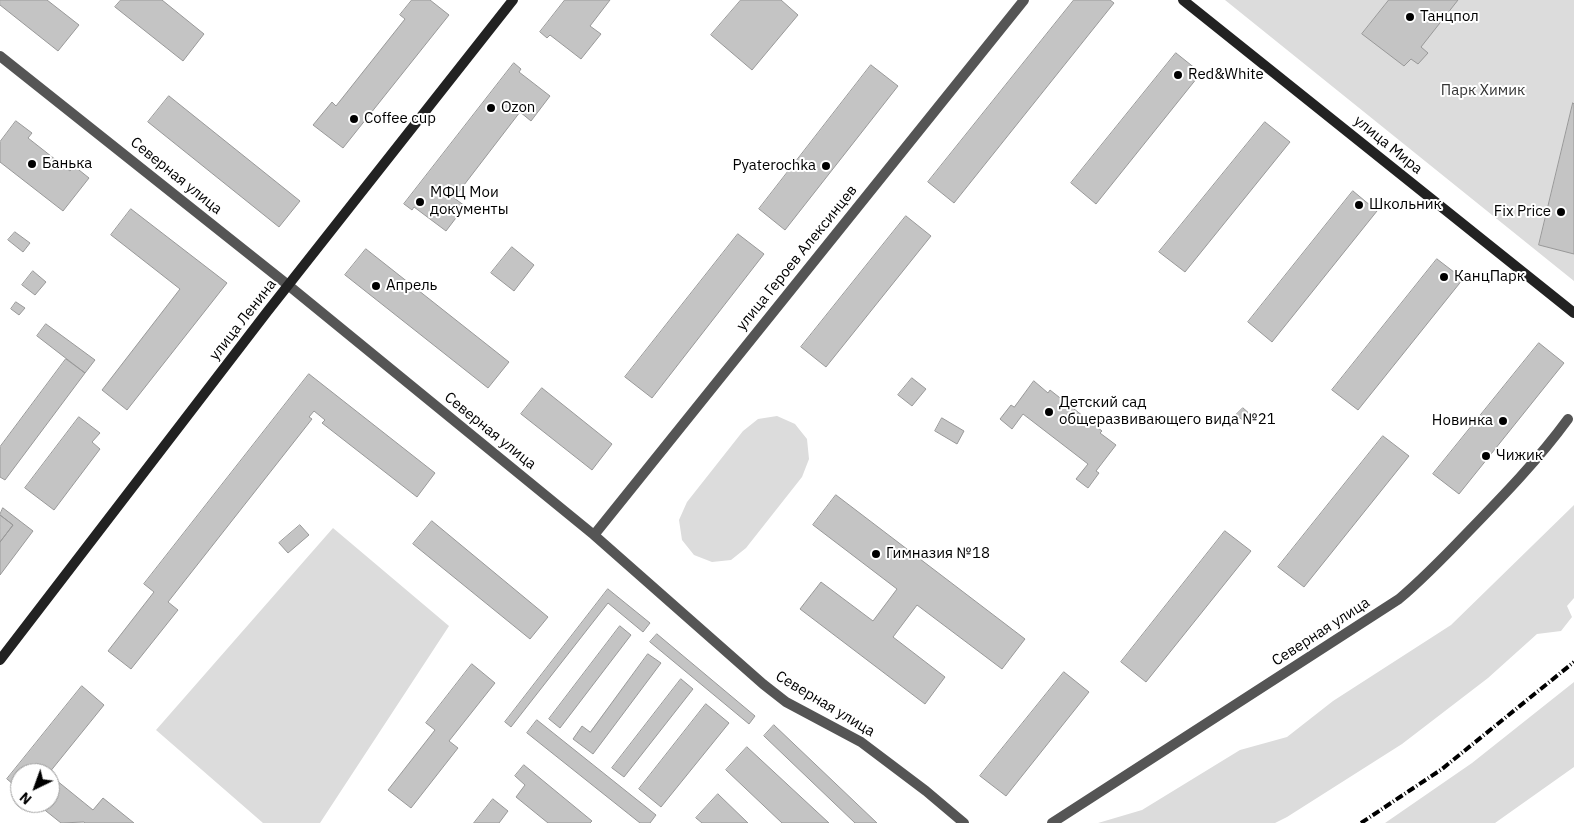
<!DOCTYPE html>
<meta charset="utf-8">
<style>
body{margin:0}
#map{position:relative;width:1574px;height:823px;overflow:hidden;background:#fff;font-family:"IBM Plex Sans",sans-serif}
canvas{display:block}
.north{position:absolute;left:10px;top:763px;width:50px;height:50px;box-sizing:border-box;background:#fff;border:1px solid #999;border-radius:50%;rotate:222deg;font-size:14px;font-weight:700;line-height:20px;text-align:center;color:#000}
.north::after{content:'';display:block;margin:auto;width:18px;height:22px;background:#000;clip-path:polygon(50% 0,100% 100%,50% 72%,0 100%)}
</style>
<div id="map">
<canvas width="1574" height="823"></canvas>
<div class="north">N</div>
</div>
<script>
const c = document.querySelector('canvas').getContext('2d');
c.lineJoin = 'round';
function paint(path, color) {
  c.fillStyle = color;
  c.fill(path, 'evenodd');
}
function trace(path, color, width, dash) {
  c.strokeStyle = color;
  c.lineWidth = width;
  c.lineCap = dash ? 'butt' : 'round';
  c.setLineDash(dash || []);
  c.stroke(path);
}
function drawText(font, color, halo, rows, align = 'center') {
  c.font = font + ' "IBM Plex Sans",sans-serif';
  c.lineWidth = 4;
  c.setLineDash([]);
  c.textBaseline = 'middle';
  c.strokeStyle = halo;
  c.fillStyle = color;
  for (const [text, x, y, turn = 0] of rows) {
    c.save();
    c.translate(x, y);
    c.rotate((+turn || 0) * Math.PI / 180);
    c.textAlign = isNaN(turn) ? turn : align;
    if (halo) c.strokeText(text, 0, 0);
    c.fillText(text, 0, 0);
    c.restore();
  }
}
paint(new Path2D(`
 M1225,0H1574V281Z
 M777,416L795,424L807,439L809,459L802,477L746,548L731,560L712,562L694,555L682,540L679,520L687,502L743,431L758,419Z
 M1574,505V598L1567,606L1572,617L1561,631L1537,634L1488,678L1402,744L1287,817L1275,823H1098L1142,810L1240,750L1287,737L1333,701L1451,625Z
 M333,528L449,626L320,823H263L156,730Z
 M1574,682V767L1495,823H1385L1472,763Z`), '#dcdcdc');
const building = new Path2D(`
 M0,0H47L79,25L58,51L0,5Z
 M121,0H162L204,34L183,61L115,7Z
 M412,0H430L449,15L343,148L313,125L332,102L336,106L405,19L400,15Z
 M565,0H610L590,26L601,34L581,59L550,35L547,38L540,32Z
 M741,0H781L798,15L752,70L711,35Z
 M1074,0H1110L1114,3L954,203L928,182Z
 M1389,0H1458L1421,47L1428,53L1418,64L1411,59L1404,66L1362,34Z
 M1176,53L1201,73L1096,204L1071,183Z
 M514,63L521,69L519,72L550,96L531,121L520,112L454,198L465,206L446,231L414,207L412,210L404,204Z
 M871,65L898,86L785,230L759,209Z
 M169,96L300,201L279,227L148,122Z
 M1573,103L1574,104V254L1539,245Z
 M16,121L32,133L28,138L70,171L74,166L89,178L63,211L0,162V142Z
 M1265,122L1290,142L1185,272L1159,252Z
 M1353,191L1377,211L1272,342L1248,322Z
 M131,209L227,283L127,410L102,390L180,289L111,235Z
 M906,216L931,236L826,367L801,347Z
 M15,232L30,243L23,252L8,240Z
 M738,234L764,254L652,398L625,377Z
 M512,247L534,265L514,291L491,273Z
 M366,249L509,362L488,388L345,275Z
 M1437,259L1463,279L1358,410L1332,390Z
 M33,271L46,282L35,295L22,285Z
 M16,302L25,308L19,315L11,309Z
 M46,324L95,360L85,373L37,336Z
 M1539,343L1564,363L1459,494L1433,474Z
 M66,359L85,373L5,480L0,477V447Z
 M309,374L435,473L417,497L322,423L325,420L314,411L309,417L312,419L168,602L178,610L131,669L108,651L154,592L144,584Z
 M912,378L926,389L912,406L898,395Z
 M1034,381L1048,393L1050,390L1102,431L1100,433L1116,445L1096,471L1099,473L1088,488L1076,479L1088,464L1023,414L1012,429L1000,419L1011,405L1014,407Z
 M542,388L612,444L592,470L521,414Z
 M1243,408L1250,414L1244,421L1236,415Z
 M79,417L100,433L92,442L100,449L54,510L25,488Z
 M942,418L964,431L957,444L935,431Z
 M1383,436L1409,456L1304,587L1278,567Z
 M836,495L1025,639L1002,669L917,605L893,637L945,677L925,704L800,609L821,582L873,621L897,589L813,525Z
 M3,508L33,531L0,575V542L13,525L0,515Z
 M0,515L13,525L0,542Z
 M432,521L548,617L530,639L413,544Z
 M300,525L309,535L288,553L279,543Z
 M1225,531L1251,551L1146,682L1121,662Z
 M608,589L650,623L643,632L608,603L511,727L505,722Z
 M620,626L631,635L560,728L549,719Z
 M657,634L755,716L749,724L650,642Z
 M648,654L661,663L593,754L573,739L582,726L590,732Z
 M472,664L495,683L449,741L458,748L411,808L388,790L435,730L426,723Z
 M1064,672L1089,692L1006,796L980,776Z
 M681,679L693,689L624,777L612,768Z
 M82,686L104,705L49,773H20V790L7,779Z
 M706,704L729,723L661,807L639,789Z
 M537,720L656,815L650,823H640L527,733Z
 M774,725L877,823H855L764,736Z
 M747,747L829,823H782L726,770Z
 M524,765L592,821L590,823H548L516,797L525,785L515,776Z
 M50,778L54,782L56,780L93,810L103,798L134,823H85L84,822L61,823L36,803H50Z
 M718,794L748,823H702L696,818Z
 M493,799L508,811L499,823H474Z`);
paint(building, '#c4c4c4');
trace(building, '#999', 1);
trace(new Path2D(`
 M0,56L288,285L594,535L763,684L786,702L861,742L926,791L964,823
 M594,535L1024,0
 M1052,823L1399,599C1424,578 1446,555 1468,532C1503,496 1538,460 1568,419`), '#555', 10);
trace(new Path2D(`
 M1183,0L1574,313
 M0,660L267,312L513,0`), '#222', 10);
trace(new Path2D(`
 M1361,823L1442,769L1574,662`), '#000', 4, [8, 2.5, 1, 2.5]);
for (const [x, y, r, color] of [
 [1410,17,5,"#000"],
 [1178,75,5,"#000"],
 [491,108,5,"#000"],
 [354,119,5,"#000"],
 [32,164,5,"#000"],
 [826,166,5,"#000"],
 [420,202,5,"#000"],
 [1359,205,5,"#000"],
 [1561,212,5,"#000"],
 [1444,277,5,"#000"],
 [376,286,5,"#000"],
 [1049,412,5,"#000"],
 [1503,421,5,"#000"],
 [1486,456,5,"#000"],
 [876,554,5,"#000"]
]) {
  const dot = new Path2D();
  dot.arc(x, y, r, 0, 2 * Math.PI);
  c.fillStyle = color;
  c.fill(dot);
  trace(dot, '#fff', 2);
}
drawText('15px', '#000', '#fff', [
 ["Танцпол",1420,17],
 ["Red&White",1188,75],
 ["Ozon",501,108],
 ["Coffee cup",364,119],
 ["Банька",42,164],
 ["Pyaterochka",816,166,"right"],
 ["МФЦ Мои",430,193],
 ["документы",430,210],
 ["Школьник",1369,205],
 ["Fix Price",1551,212,"right"],
 ["КанцПарк",1454,277],
 ["Апрель",386,286],
 ["Детский сад",1059,403],
 ["общеразвивающего вида №21",1059,420],
 ["Новинка",1493,421,"right"],
 ["Чижик",1496,456],
 ["Гимназия №18",886,554]
], 'left');
drawText('15px', '#333', '#fff', [
 ["Парк Химик",1483,91]
]);
drawText('15px', '#000', '#fff', [
 ["улица Мира",1388,145,39],
 ["Северная улица",176,176,39],
 ["улица Героев Алексинцев",797,258,-51],
 ["улица Ленина",243,320,-52],
 ["Северная улица",490,431,39],
 ["Северная улица",1321,632,-33],
 ["Северная улица",825,704,31]
]);
</script>
